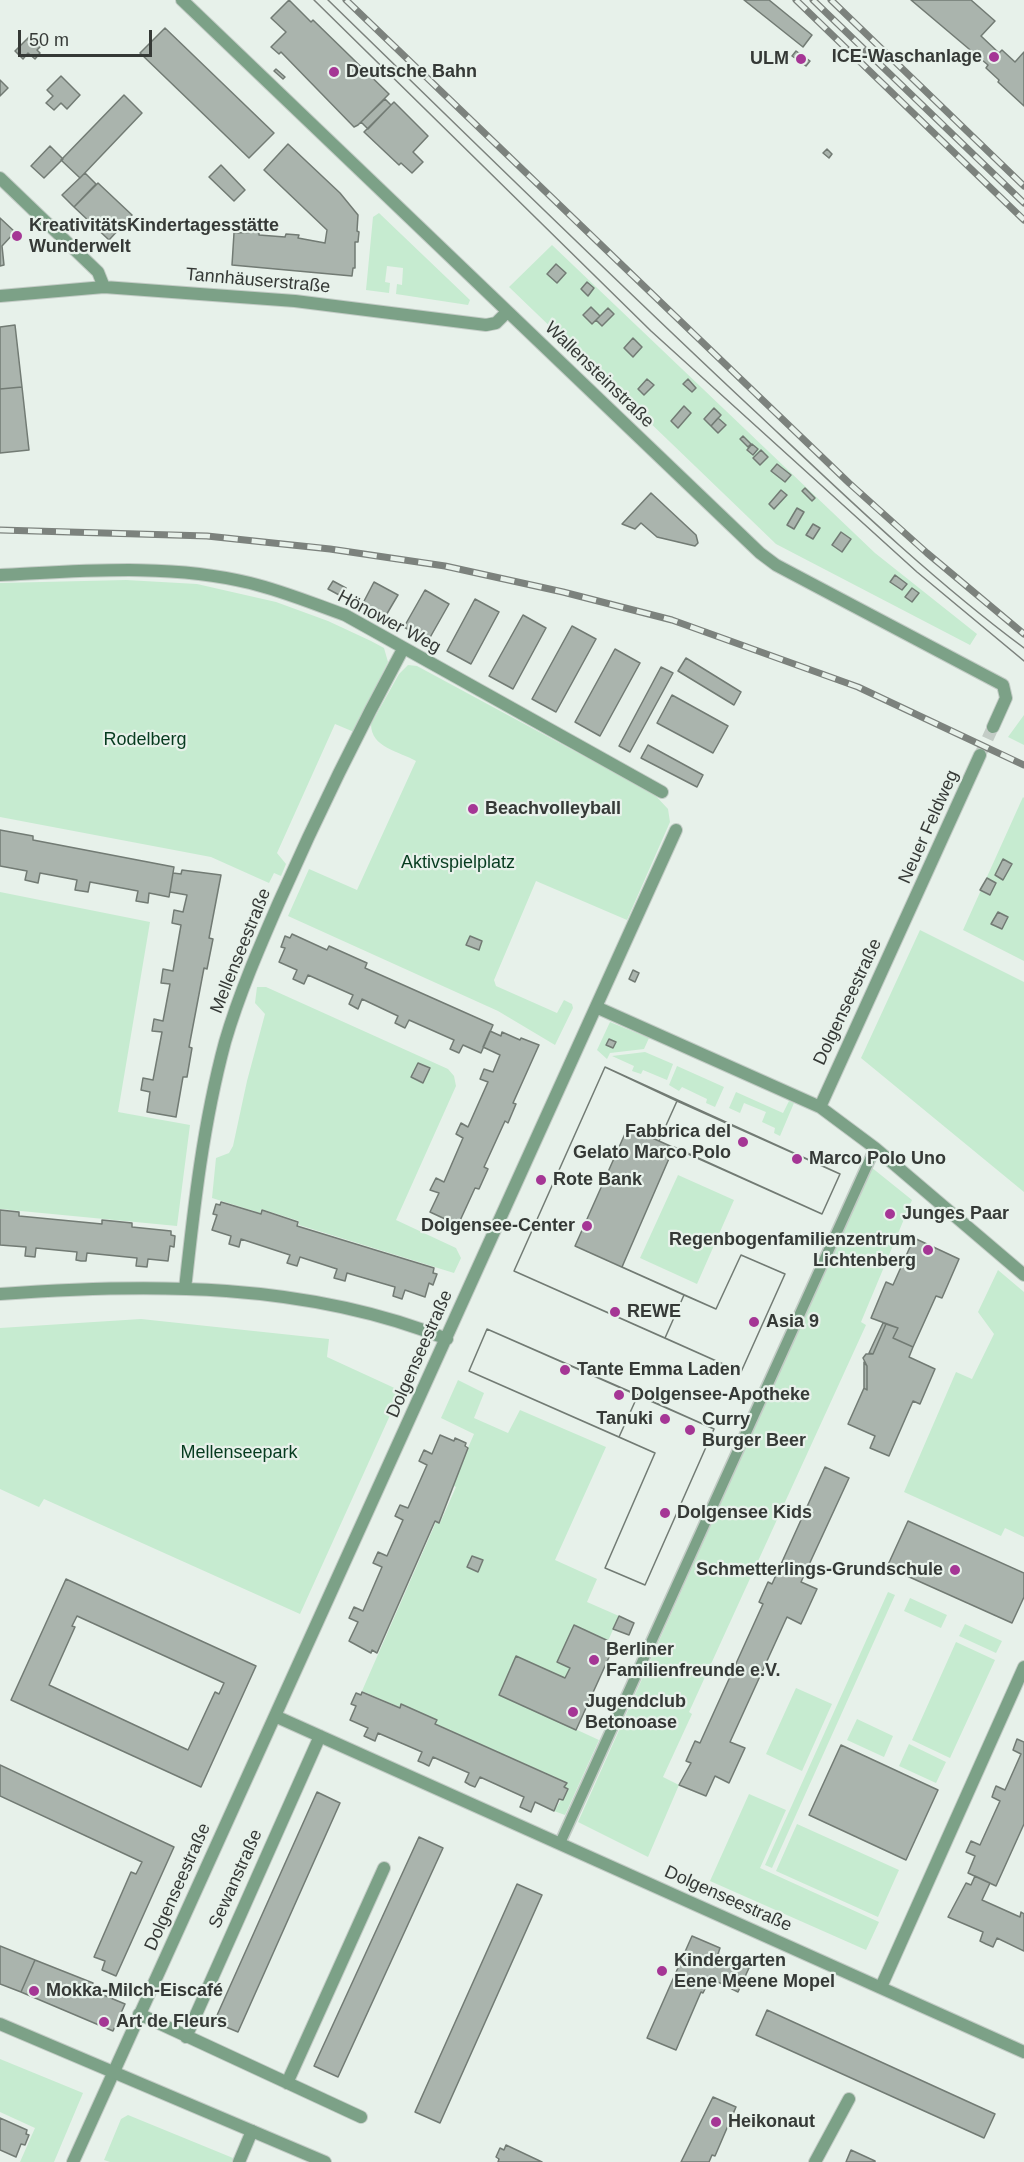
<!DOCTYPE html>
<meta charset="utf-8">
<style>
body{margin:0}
#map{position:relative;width:1024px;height:2162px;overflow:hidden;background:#e7f1ea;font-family:Arial,sans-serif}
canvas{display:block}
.scale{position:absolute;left:18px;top:30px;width:134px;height:27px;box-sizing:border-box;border:3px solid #353936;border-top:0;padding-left:8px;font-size:18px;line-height:21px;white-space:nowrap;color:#353936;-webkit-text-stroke:4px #e7f1ea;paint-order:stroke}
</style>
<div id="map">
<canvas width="1024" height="2162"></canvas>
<div class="scale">50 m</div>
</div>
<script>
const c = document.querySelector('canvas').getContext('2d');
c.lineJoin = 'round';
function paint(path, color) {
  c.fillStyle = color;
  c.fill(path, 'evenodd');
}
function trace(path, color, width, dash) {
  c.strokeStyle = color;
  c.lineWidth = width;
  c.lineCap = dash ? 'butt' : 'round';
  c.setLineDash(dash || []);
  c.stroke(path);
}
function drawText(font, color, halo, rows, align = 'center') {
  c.font = font + ' Arial,sans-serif';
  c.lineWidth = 4.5;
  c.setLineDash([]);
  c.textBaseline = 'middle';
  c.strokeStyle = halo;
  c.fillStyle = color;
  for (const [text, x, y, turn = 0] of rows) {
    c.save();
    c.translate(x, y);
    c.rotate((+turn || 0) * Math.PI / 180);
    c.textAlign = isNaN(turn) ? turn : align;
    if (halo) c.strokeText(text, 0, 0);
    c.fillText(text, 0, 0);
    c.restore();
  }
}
paint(new Path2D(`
 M379,213L470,300L468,305L396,294L397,284L402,285L403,268L387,266L385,282L390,283L389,293L366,290L373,217Z
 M552,245L875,553L977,634L970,645L776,544L509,287Z
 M126,580L197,584L276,602L328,621L371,641L384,648L388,662L354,732L335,724L277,853L286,864L281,876L274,873L269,883L211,857L0,817V583Z
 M408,665L417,666L654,794L668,809L670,822L627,920L536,881L494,980L496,986L557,1013L564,1000L572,1004L573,1008L555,1045L498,1011L288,916L309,869L357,890L416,761C399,751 371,748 371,724L399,674Z
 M1024,715V745L1008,737Z
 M1023,797L1024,798V961L963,930Z
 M0,892L150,922L118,1112L190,1125L177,1226L0,1209Z
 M920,930L1024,982V1192L861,1058Z
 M257,987H266L448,1069L454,1076L456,1086L396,1220L456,1248L461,1258L454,1273L299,1225V1221L261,1209L260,1213L212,1198L216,1158L229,1153L233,1146L247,1081L265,1014L255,1003Z
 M610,1022L649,1038L644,1049L610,1053L607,1059L597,1050Z
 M645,1052L673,1064L667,1080L643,1070L641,1074L632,1071L634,1066L612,1056Z
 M677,1066L724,1087L715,1107L706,1103L707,1099L682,1087L679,1091L669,1085Z
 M736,1092L783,1113L789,1101L794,1103L780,1136L774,1133L775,1128L762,1122L766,1112L744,1103L740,1113L729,1108Z
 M871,1167L912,1200L861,1322L866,1325L689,1712L692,1714L663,1777L679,1785L648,1857L578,1822Z
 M678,1175L734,1200L697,1284L640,1258Z
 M998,1270L1024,1292V1537L1005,1528L1001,1536L904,1492L956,1372L972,1379L994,1334L978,1312Z
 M141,1319L329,1339L327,1357L401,1391L300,1614L44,1499L39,1507L0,1489V1328Z
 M458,1380L484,1393L474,1418L508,1433L520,1410L606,1447L555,1560L597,1579L587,1602L619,1616L608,1641L574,1626L557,1662L570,1668L565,1678L516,1656L499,1694L599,1740L565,1815L554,1811L568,1789L564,1787L566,1782L436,1724L437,1720L401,1704L399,1707L362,1691L436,1522L440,1523L456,1487L452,1485L474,1434L441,1418Z
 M888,1592L895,1595L772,1868L765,1865Z
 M910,1598L947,1615L941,1628L904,1611Z
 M965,1624L1002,1641L996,1653L959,1636Z
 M956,1642L995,1660L950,1758L912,1740Z
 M796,1688L832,1704L802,1771L766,1754Z
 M857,1719L893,1736L884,1757L847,1740Z
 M909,1744L946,1762L936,1783L899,1766Z
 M749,1794L786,1810L760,1868L879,1922L866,1950L710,1881Z
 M797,1824L899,1870L878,1917L776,1871Z
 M0,2059L83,2093L54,2162H20L35,2128L0,2112Z
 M128,2115L233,2158L232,2162H110L104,2160L121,2119Z`), '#c6ebd0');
const building = new Path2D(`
 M289,0L311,22L313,20L389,94L358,125L354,127L281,52L279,54L271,47L286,32L271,18Z
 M744,0H769L812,35L803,47Z
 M911,0H971L995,21L981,36L999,53L1002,50L1015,62L1024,52V106L998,82L999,80L986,68L988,65Z
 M165,28L274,133L249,158L140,53Z
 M32,34L43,44L37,50L40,53L35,59L28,53L23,59L15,51Z
 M796,51L810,61L806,66L792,56Z
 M276,69L285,77L283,79L274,71Z
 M61,76L80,95L67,109L61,103L54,110L46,103L53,96L47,90Z
 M0,80L8,88L0,96Z
 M124,95L142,113L80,178L61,160Z
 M385,99L391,105L368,129L361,122Z
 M394,102L428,136L413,152L423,162L412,173L401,163L399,165L364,132Z
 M288,144L340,193L358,215L357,231L359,232L358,242H355V268H353L352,276L232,265L234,233L259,232V235L285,237L286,234L299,235L298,238L325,243L327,230L264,170Z
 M50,146L63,159L44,178L31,166Z
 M827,149L832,154L829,158L823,153Z
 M221,165L245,190L234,201L209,177Z
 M85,173L96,184L74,207L62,195Z
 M98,183L132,215L109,240L74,207Z
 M0,218L15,232L2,246L4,265L0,266Z
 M556,264L566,273L557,283L547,274Z
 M587,282L594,288L588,296L581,289Z
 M591,307L600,316L592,324L583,315Z
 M608,308L614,314L602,326L596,320Z
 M15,325L22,387L0,389V327Z
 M633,338L642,347L633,357L624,348Z
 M647,379L654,385L644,395L638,389Z
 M688,379L696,388L692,392L683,384Z
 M22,387L29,450L0,453V389Z
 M684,406L691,413L678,428L671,421Z
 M714,408L721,415L711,426L704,419Z
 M718,418L726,425L718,433L711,426Z
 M743,436L751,444L748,447L740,439Z
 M752,444L758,449L753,455L747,450Z
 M761,450L768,457L760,465L753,458Z
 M777,464L791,475L785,482L771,471Z
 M805,488L815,498L812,501L802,491Z
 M781,490L787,495L774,509L769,504Z
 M651,493L696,535L698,543L695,546L657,537L641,523L635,529L622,524Z
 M797,508L804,512L794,529L787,525Z
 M813,524L820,528L813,539L806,535Z
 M841,532L851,539L842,552L832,545Z
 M895,575L907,584L902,590L890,582Z
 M333,581L346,588L341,596L328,589Z
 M374,582L398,595L385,617L362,605Z
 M912,588L919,593L912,602L905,597Z
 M425,590L449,604L428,641L404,627Z
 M475,599L499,612L471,664L447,651Z
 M523,615L546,628L513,689L489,676Z
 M572,626L596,639L556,712L532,699Z
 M615,649L640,663L600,736L575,722Z
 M686,658L741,692L734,705L678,671Z
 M661,667L673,673L630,752L619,746Z
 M672,695L728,726L713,753L657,723Z
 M648,745L703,775L697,787L641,758Z
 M0,830L33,836V840L174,867L169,897L149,893L148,903L136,901L138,891L90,882L88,892L75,890L77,880L40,873L38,883L25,880L27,871L0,866Z
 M1003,859L1012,864L1003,880L995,875Z
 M182,870L221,875L209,938L213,939L207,969L204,968L189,1047L192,1048L187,1077H183L176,1117L147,1112L150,1092L141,1090L143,1078L153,1080L162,1032L152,1031L154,1019L163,1021L170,984L161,983L163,969L173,971L181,925L172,923L174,910L183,912L187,895L170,892L173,873L181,874Z
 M987,878L996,883L990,895L980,890Z
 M998,912L1008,917L1002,929L991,924Z
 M292,934L327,950L329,946L367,963L365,968L493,1025L481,1053L463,1045L459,1053L450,1049L454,1040L409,1020L405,1028L395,1023L398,1016L362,999L358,1009L349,1004L353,995L308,975L304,984L293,979L297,970L279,962L285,948L281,947L285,936L290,938Z
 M470,936L482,941L479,950L466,945Z
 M633,970L639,973L635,982L629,979Z
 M490,1031L501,1036L502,1032L520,1040L521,1038L539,1045L513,1103L516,1104L508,1123L505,1121L484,1167L488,1169L479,1189L475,1188L458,1225L430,1212L439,1193L430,1190L436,1178L444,1182L463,1138L456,1134L461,1123L468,1127L488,1082L480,1079L484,1069L493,1072L500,1055L483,1047Z
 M609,1039L616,1042L613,1048L606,1045Z
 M418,1063L430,1068L423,1083L411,1077Z
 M605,1067L840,1174L822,1214L674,1147L622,1267L716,1309L741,1255L785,1274L741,1372L514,1271Z
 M605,1067L677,1101L659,1141L628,1127L575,1246L684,1295L665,1338L514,1271Z
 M677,1101L840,1174L822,1214L659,1141Z
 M221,1202L261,1214L262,1210L298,1222L297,1226L434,1268L433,1273L437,1274L433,1285L429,1283L425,1297L405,1290L402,1299L393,1296L395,1287L347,1273L345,1281L334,1278L337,1269L300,1257L297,1266L287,1263L290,1255L241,1239L239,1247L229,1244L231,1236L212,1230L217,1215L213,1214L216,1204L220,1205Z
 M0,1210L19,1212V1216L102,1224V1220L132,1223V1227L171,1231V1235L175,1236L174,1247L170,1246L168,1261L148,1259L147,1267L136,1266L137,1258L87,1253L86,1261H81L76,1260L77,1252L36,1248L35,1257L25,1256L26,1247L0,1245Z
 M914,1238L959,1259L942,1298L936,1296L913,1347L893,1338L898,1328L871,1318L886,1282L893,1285Z
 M741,1255L785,1274L741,1372L665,1338L684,1295L716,1309Z
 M883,1323L886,1324L873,1354L869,1353Z
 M886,1324L898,1328L893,1338L913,1347L909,1357L935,1369L920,1404L913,1401L889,1456L870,1448L875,1436L848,1424L864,1388L867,1390V1366L863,1358L866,1354H873Z
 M487,1329L714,1429L645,1585L605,1568L655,1453L469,1371Z
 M487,1329L638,1395L619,1437L469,1371Z
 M864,1362L867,1366V1390L864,1388Z
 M638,1395L714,1429L645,1585L605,1568L655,1453L619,1437Z
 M440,1435L454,1441L455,1438L466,1443L465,1446L468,1448L439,1523L435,1521L377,1653L372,1650L371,1653L349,1641L358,1622L349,1618L354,1607L363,1611L382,1567L373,1563L378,1552L387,1556L403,1520L395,1516L400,1505L408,1508L427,1465L419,1461L424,1450L432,1454Z
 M825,1467L849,1478L801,1582L817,1589L801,1624L787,1617L730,1742L745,1748L729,1783L715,1776L706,1796L679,1785L691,1763L686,1761L695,1741L700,1743L763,1604L759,1602L768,1582L772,1584Z
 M908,1521L1024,1573V1597L1012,1623L887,1567Z
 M472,1556L483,1560L478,1572L467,1567Z
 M66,1579L256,1666L201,1787L11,1700ZM77,1616L224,1683L219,1694L215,1692L188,1750L49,1685L75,1627L72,1626Z
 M619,1616L634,1623L629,1635L613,1629Z
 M574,1625L615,1644L576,1730L499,1695L516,1656L565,1678L570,1668L557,1662Z
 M362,1692L400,1708L401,1704L437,1720L435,1724L567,1783L564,1787L568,1789L563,1800L559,1799L554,1811L535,1802L531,1812L520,1807L524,1797L480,1777L475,1787L470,1785L465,1782L469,1773L433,1757L429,1766L423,1763L418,1761L422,1752L378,1733L375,1741L364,1736L368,1728L350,1720L356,1706L351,1704L356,1693L361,1695Z
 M1017,1739L1024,1742V1824L996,1886L968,1873L975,1856L966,1852L971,1841L980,1845L1000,1801L992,1797L994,1791L996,1786L1005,1790L1021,1754L1013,1750Z
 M841,1745L938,1790L906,1860L809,1815Z
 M0,1765L174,1847L116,1976L102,1970L105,1961L94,1957L131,1872L136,1874L142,1862L0,1796Z
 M317,1792L340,1803L238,2032L214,2022Z
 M419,1837L443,1848L338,2077L314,2066Z
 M975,1876L990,1883L982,1900L1020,1917L1021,1912L1024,1914V1951L997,1938L993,1947L986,1944L980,1941L983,1932L948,1917L966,1883L971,1885Z
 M517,1884L542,1895L440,2123L415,2112Z
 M692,1936L720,1948L718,1954L749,1968L738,1992L708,1977L704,1985L706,1987L703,1993L701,1992L676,2050L647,2038Z
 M0,1946L35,1960L21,1992L0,1984Z
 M35,1960L93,1983L89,1989L125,2004L113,2031L21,1992Z
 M767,2010L995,2114L984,2138L756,2035Z
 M713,2097L736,2107L715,2156L712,2155L709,2162H681Z
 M0,2118L27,2130L26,2134L29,2135L25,2145L21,2144L16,2157L0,2150Z
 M506,2145L542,2162H498L499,2159L496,2157L500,2148L504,2150Z
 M851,2150L875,2161V2162H846Z`);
paint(building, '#aab4ad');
trace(building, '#727b74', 1.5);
trace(new Path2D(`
 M980,755L993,727`), '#c3ccc6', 12, [12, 6]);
const pedestrian = new Path2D(`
 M560,1843L875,1148`);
const minor = new Path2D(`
 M182,0L760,553L776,565L1003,685L1006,698L993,727
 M0,178L98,272L104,287
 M0,296L104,287L295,301L486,325L496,323L507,312
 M0,575C82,571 170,563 250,583C283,591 314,604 345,615L662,792
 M596,1007L820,1107L875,1148L1024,1275
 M820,1107L980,755
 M185,1289C194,1206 203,1124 225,1042C239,994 259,948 279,902C317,816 358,732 403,649
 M0,1294C149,1283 306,1282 447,1339
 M275,1716L1024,2052
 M881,1987L1024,1667
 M139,2014L361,2117
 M186,2037L320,1736
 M287,2083L384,1868
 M73,2162L676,830
 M239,2162L252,2131
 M815,2162L849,2099`);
const tertiary = new Path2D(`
 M0,2024L325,2162`);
trace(pedestrian, '#c3ccc6', 13);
trace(minor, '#c3ccc6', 14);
trace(tertiary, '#c3ccc6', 14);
trace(pedestrian, '#7ca187', 10);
trace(minor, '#7ca187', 12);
trace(tertiary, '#7ca187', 12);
trace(new Path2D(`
 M314,0L651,331L917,572L1024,661
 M328,0C471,139 613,279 759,415C844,495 930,578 1024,648`), '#7c827d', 1.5);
const rail = new Path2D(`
 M346,0L849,483L927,553L1024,634
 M796,0L1024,220
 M813,0L1024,203
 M831,0L1024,186
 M0,530L207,536L330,549L445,566L563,592L672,620L858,687L1024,765`);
trace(rail, '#7c827d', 7);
trace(rail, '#e7f1ea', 4.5, [14]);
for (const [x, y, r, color] of [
 [994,57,6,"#a53695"],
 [801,59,6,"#a53695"],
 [334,72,6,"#a53695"],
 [17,236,6,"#a53695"],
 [473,809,6,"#a53695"],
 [743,1142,6,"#a53695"],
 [797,1159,6,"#a53695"],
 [541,1180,6,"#a53695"],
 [890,1214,6,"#a53695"],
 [587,1226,6,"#a53695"],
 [928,1250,6,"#a53695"],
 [615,1312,6,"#a53695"],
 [754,1322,6,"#a53695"],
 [565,1370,6,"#a53695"],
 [619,1395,6,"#a53695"],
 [665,1419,6,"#a53695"],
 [690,1430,6,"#a53695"],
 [665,1513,6,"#a53695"],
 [955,1570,6,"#a53695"],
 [594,1660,6,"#a53695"],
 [573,1712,6,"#a53695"],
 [662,1971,6,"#a53695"],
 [34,1991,6,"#a53695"],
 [104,2022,6,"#a53695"],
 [716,2122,6,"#a53695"]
]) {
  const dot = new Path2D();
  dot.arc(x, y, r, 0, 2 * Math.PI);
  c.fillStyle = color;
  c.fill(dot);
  trace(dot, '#e7f1ea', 2);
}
drawText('bold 18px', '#353936', '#e7f1ea', [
 ["ICE-Waschanlage",982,57,"right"],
 ["ULM",789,59,"right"],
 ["Deutsche Bahn",346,72],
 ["KreativitätsKindertagesstätte",29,226],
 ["Wunderwelt",29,247],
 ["Beachvolleyball",485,809],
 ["Fabbrica del",731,1132,"right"],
 ["Gelato Marco Polo",731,1153,"right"],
 ["Marco Polo Uno",809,1159],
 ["Rote Bank",553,1180],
 ["Junges Paar",902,1214],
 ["Dolgensee-Center",575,1226,"right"],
 ["Regenbogenfamilienzentrum",916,1240,"right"],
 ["Lichtenberg",916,1261,"right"],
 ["REWE",627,1312],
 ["Asia 9",766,1322],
 ["Tante Emma Laden",577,1370],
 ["Dolgensee-Apotheke",631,1395],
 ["Tanuki",653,1419,"right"],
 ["Curry",702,1420],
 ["Burger Beer",702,1441],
 ["Dolgensee Kids",677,1513],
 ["Schmetterlings-Grundschule",943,1570,"right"],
 ["Berliner",606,1650],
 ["Familienfreunde e.V.",606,1671],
 ["Jugendclub",585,1702],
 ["Betonoase",585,1723],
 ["Kindergarten",674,1961],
 ["Eene Meene Mopel",674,1982],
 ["Mokka-Milch-Eiscafé",46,1991],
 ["Art de Fleurs",116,2022],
 ["Heikonaut",728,2122]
], 'left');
drawText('18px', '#353936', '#e7f1ea', [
 ["Tannhäuserstraße",258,281,5],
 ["Wallensteinstraße",599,375,44],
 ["Hönower Weg",389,622,28],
 ["Neuer Feldweg",929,827,-66],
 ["Mellenseestraße",241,951,-68],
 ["Dolgenseestraße",848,1002,-65],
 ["Dolgenseestraße",420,1354,-66],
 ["Sewanstraße",236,1879,-66],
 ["Dolgenseestraße",178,1887,-66],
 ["Dolgenseestraße",728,1899,24]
]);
drawText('18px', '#063b1f', '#e7f1ea', [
 ["Rodelberg",145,740],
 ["Aktivspielplatz",458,863],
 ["Mellenseepark",239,1453]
]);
</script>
